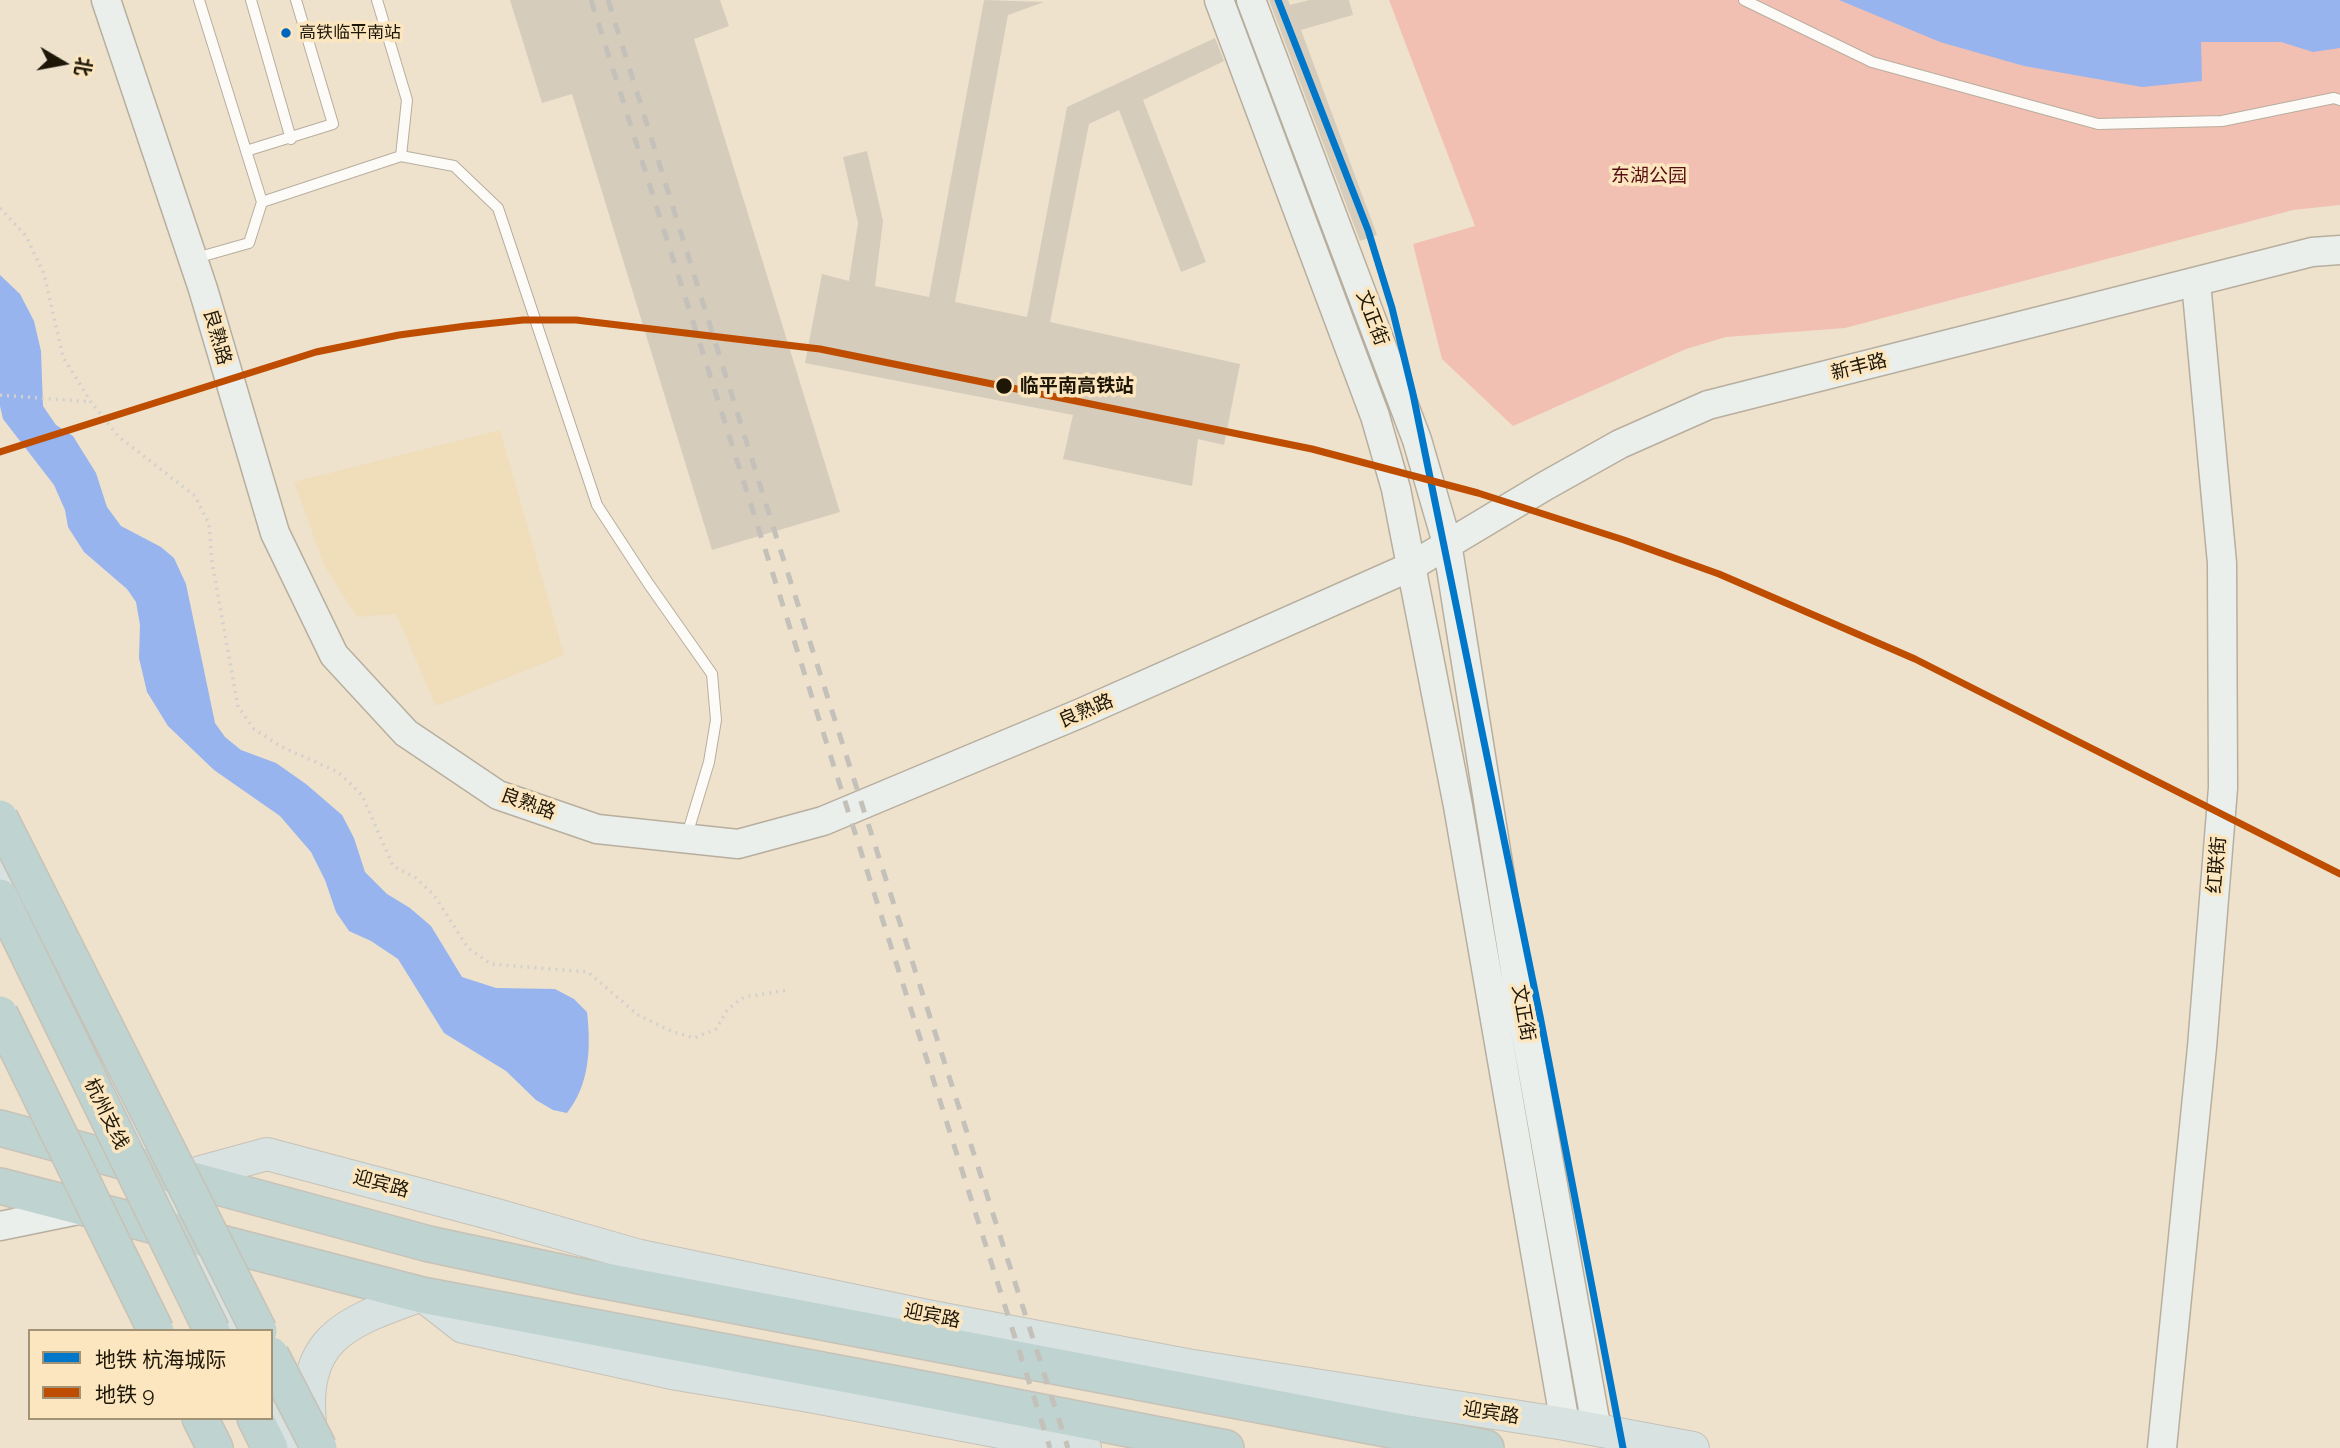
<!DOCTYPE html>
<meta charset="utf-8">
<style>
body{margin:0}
#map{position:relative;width:2340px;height:1448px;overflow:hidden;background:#eee2cd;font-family:Raleway,"Noto Sans SC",sans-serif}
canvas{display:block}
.legend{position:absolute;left:28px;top:1329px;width:245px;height:91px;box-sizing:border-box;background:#fce6bf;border:2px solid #a39376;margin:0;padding:9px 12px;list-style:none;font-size:21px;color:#1e1708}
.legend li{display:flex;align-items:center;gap:14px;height:35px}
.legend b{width:35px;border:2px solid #a39376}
.north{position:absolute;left:28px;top:28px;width:70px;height:70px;-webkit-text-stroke:5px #fce6bf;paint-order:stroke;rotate:100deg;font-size:19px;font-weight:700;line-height:28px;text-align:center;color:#1e1708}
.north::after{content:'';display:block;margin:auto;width:24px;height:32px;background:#1e1708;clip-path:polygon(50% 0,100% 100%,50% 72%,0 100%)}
</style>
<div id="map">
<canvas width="2340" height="1448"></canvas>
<ul class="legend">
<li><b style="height:9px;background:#0077c8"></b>地铁 杭海城际</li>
<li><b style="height:9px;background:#be4d00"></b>地铁 9</li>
</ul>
<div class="north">北</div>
</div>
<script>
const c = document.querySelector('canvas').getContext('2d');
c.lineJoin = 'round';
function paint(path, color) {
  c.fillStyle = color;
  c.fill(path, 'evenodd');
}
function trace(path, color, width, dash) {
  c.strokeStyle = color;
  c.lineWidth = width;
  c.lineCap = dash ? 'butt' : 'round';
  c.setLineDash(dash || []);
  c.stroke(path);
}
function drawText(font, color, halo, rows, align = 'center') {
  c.font = font + ' Raleway,"Noto Sans SC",sans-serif';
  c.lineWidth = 7;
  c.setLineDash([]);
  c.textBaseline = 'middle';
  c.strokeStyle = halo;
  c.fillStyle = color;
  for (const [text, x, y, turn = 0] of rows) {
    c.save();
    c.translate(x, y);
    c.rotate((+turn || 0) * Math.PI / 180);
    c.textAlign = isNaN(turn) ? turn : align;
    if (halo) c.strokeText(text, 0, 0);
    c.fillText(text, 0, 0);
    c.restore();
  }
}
paint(new Path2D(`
 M500,430L564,655L436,706L396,614L357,617L324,565L294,482Z`), '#f0ddba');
paint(new Path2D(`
 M1389,0H2340V205L2293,210L1845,328L1726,337L1686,349L1513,426L1442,359L1413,244L1475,226Z`), '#f2bfb3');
paint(new Path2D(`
 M1839,0H2340V48L2313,52L2281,42H2201L2202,81L2142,87L2024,66L1940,42Z
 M0,275L20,294L34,321L41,351L43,406L56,425L73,436L96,473L107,507L121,526L161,547L174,558L186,584L215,723L225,737L241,750L276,763L306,784L342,815L354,838L365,872L387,894L410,908L431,926L462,977L496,988L555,989L574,999L587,1012C591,1047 590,1084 567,1113L553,1110L536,1100L506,1071L444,1033L398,959L371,941L349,931L336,912L325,880L311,852L280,816L214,770L168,726L147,692L139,658L140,625L136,602L127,589L84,552L68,527L65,510L54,485L3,419L0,406Z`), '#97b4ee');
paint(new Path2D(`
 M510,0H720L729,26L694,39L840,512L712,550L572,94L542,103Z
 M984,0L1044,2L1008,15L955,302L1027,317L1067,107L1215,38L1224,61L1143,100L1206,262L1181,272L1119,110L1089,124L1050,322L1240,364L1224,445L1198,439L1192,486L1063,459L1073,415L805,363L822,274L849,281L858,223L843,157L867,151L883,221L875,286L929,297Z
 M1269,0H1288L1290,5L1309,0H1349L1353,15L1301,30L1377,235L1360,241Z`), '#d6ccbc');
const lane = new Path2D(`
 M251,0L291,139
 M377,0L407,100L401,156
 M1744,0L1872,62L2098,124L2222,121L2334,98L2340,100
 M246,151L333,124L296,0
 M262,202L401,156L454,166L498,208L597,505L648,583L712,674L716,720L709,762L687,835
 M196,258L249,243L262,202L199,0`);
const secondary = new Path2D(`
 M106,0L203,289L275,533L334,655L406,733L498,795L597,829L738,844L823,821L1081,713L1410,567L1545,486L1620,444L1708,405L2312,252L2340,250
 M1219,0L1375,416L1396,489L1458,806L1565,1424
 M1251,0L1417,440L1447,543L1519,995L1597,1431
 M0,1226L83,1209
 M2162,1448L2202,1047L2223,788L2222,563L2196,282`);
const primary = new Path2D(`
 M0,859L156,1170L184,1236L231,1331
 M183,1177L267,1154L493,1214L640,1256L932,1317L1187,1365L1565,1424L1693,1448
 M271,1410L290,1448
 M311,1433C299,1338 343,1323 422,1295L463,1327L671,1373L809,1396L1085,1448`);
const highway = new Path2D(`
 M0,1128L429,1244L579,1276L1486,1448
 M0,1186L422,1295L923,1389L1226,1448
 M200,1418L215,1448
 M255,1418L270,1448`);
trace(lane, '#b8ae9e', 12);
trace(secondary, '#b8ae9e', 31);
trace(primary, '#c7c2b7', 34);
trace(highway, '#c7c2b7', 38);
trace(new Path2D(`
 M0,208L26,236L44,274L63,357L91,402L118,436L195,496L209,524L212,562L238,707L254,729L282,747L338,772L362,795L393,866L416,878L434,895L468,948L491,964L588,972L638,1015L671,1031L694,1038L716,1029L728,1009L744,997L789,990
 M0,395L91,402`), '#d4d1cb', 3.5, [2, 5]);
trace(lane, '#fcfbf8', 10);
trace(secondary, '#eaefec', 28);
trace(primary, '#d8e2e0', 32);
trace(highway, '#bfd3d0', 35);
trace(new Path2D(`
 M591,0L1050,1448
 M608,0L776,536L1068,1448`), '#c4c0ba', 5, [12, 12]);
const highwayBridge = new Path2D(`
 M0,818L259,1331
 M0,897L212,1331
 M0,1014L156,1331
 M271,1355L319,1448`);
trace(highwayBridge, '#c7c2b7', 38, []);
trace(highwayBridge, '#bfd3d0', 35);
trace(new Path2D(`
 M1278,0L1368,230L1392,308L1413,394L1540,1016L1623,1448`), '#0077c8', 7);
trace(new Path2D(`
 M0,452L316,352L399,335L466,326L523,320H576L820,349L1312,449L1478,493L1624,540L1719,574L1915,659L2340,874`), '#be4d00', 7);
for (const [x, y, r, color] of [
 [286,33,6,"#0065bd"],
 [1004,386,9,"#1e1708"]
]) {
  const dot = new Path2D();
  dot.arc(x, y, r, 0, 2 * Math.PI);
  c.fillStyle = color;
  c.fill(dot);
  trace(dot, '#fce6bf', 2.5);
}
drawText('17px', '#1e1708', '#fce6bf', [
 ["高铁临平南站",299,33]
], 'left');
drawText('19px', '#581015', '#fce6bf', [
 ["东湖公园",1649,176]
]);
drawText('19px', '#1e1708', '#fce6bf', [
 ["文正街",1372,318,69],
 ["良熟路",217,337,74],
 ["新丰路",1859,367,-14],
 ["良熟路",1086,711,-23],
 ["良熟路",528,804,20],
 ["红联街",2217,865,-85],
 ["文正街",1523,1013,80],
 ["杭州支线",106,1114,64],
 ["迎宾路",381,1184,15],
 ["迎宾路",932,1316,11],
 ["迎宾路",1491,1413,9]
]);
drawText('bold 19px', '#1e1708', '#fce6bf', [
 ["临平南高铁站",1020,386]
], 'left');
</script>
